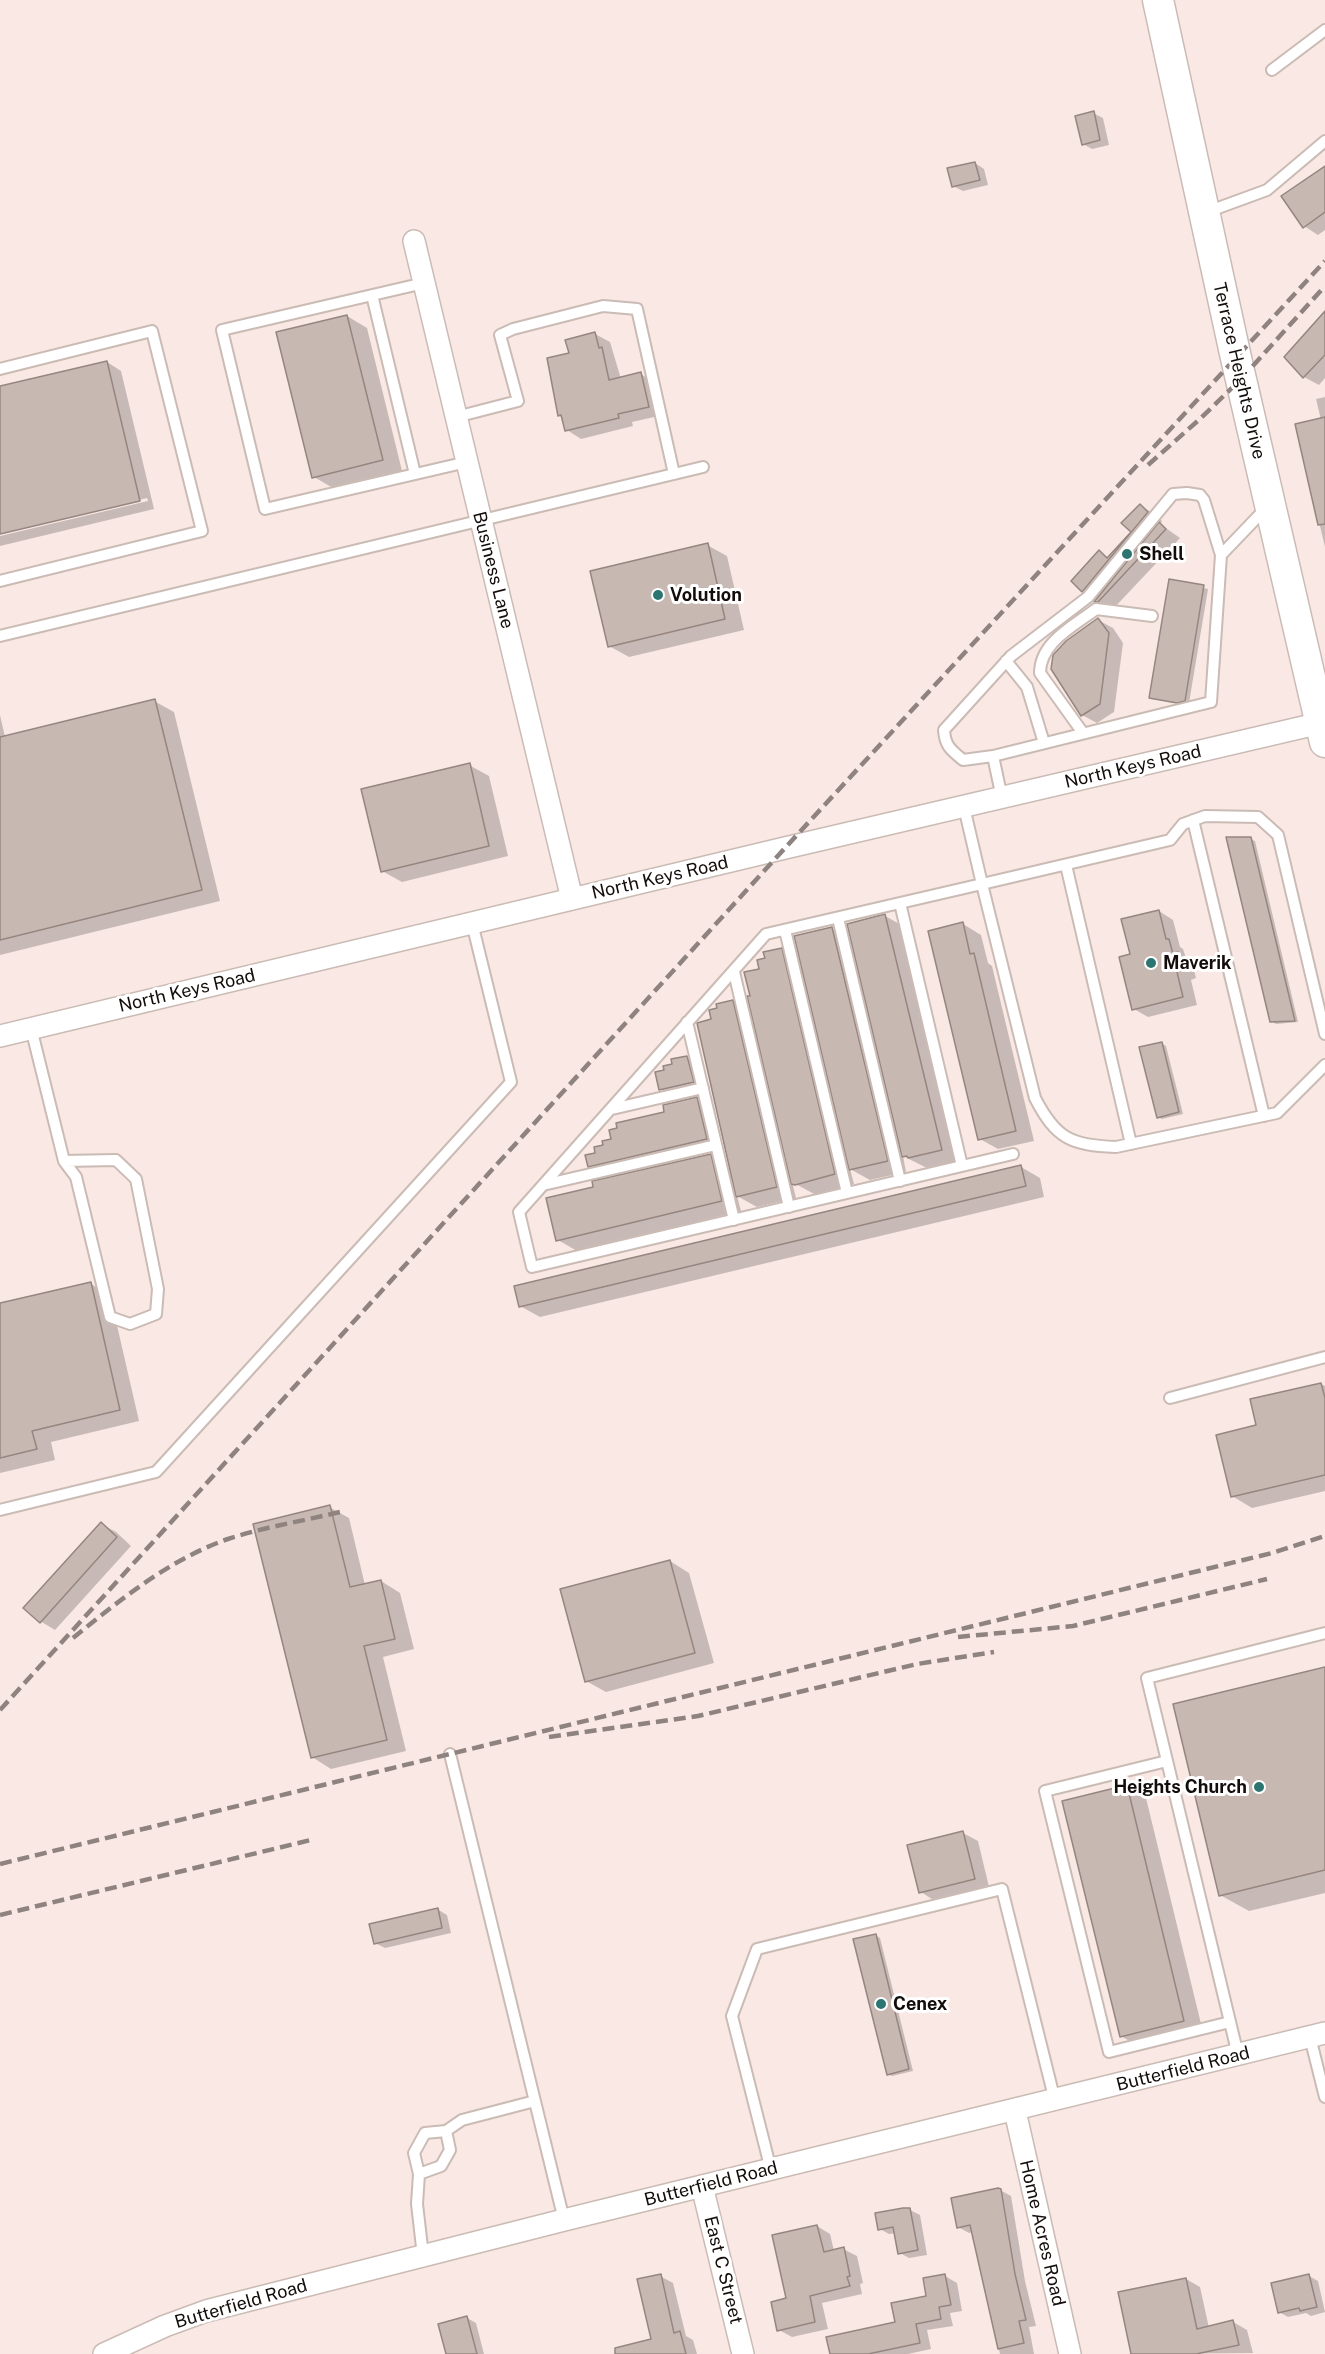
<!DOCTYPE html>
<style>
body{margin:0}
canvas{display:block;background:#f9e8e3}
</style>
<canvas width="1325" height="2354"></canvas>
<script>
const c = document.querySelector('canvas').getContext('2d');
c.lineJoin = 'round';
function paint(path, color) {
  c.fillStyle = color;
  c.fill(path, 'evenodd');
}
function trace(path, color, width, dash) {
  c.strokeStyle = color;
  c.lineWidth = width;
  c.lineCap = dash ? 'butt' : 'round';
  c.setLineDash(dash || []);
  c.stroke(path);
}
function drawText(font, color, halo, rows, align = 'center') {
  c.font = font + ' "Public Sans",sans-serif';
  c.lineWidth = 6;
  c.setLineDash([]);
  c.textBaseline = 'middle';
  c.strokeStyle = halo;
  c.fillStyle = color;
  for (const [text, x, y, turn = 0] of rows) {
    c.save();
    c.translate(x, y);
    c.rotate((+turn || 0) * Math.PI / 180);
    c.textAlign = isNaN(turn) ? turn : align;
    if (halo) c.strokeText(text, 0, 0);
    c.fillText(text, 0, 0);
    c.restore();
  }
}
paint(new Path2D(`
 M1093,113L1103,118L1109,145L1092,149L1083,144Z
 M975,163L984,169L988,185L963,191L953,186Z
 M1325,168V230L1318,235L1304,226Z
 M1325,313V378L1319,385L1304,377Z
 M347,316L367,328L402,471L333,488L314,477Z
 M595,334L610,342L621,379L640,374L655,382L663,415L632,422L633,426L581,439L567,430L563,418L559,415L570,354Z
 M107,362L121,371L154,509L0,546V536L148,501L147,498L0,533V388Z
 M1325,397V547L1296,425L1321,420L1316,399Z
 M1140,505L1154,514L1162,521L1160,524L1180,538L1113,609L1110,610L1096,602L1098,599L1073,581L1100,552L1109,558L1133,532L1123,523Z
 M707,545L727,556L744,630L629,657L609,646Z
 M1170,581L1208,589L1189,703L1182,704L1151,697Z
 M1098,620L1113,628L1123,643L1114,712L1097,723L1082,715Z
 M154,701L174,712L220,901L0,955V715L5,737Z
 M469,765L489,776L508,856L402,882L382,871Z
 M1250,839L1255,841L1298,1022L1276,1024L1271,1021Z
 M1159,911L1173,920L1180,947L1183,949L1186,958L1192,962L1196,978L1191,980L1197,1005L1148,1017L1134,1009L1131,955Z
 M885,916L905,927L961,1161L929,1169L903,1156L906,1172L870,1180L850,1169L854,1184L816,1195L792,1182L796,1198L757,1207L737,1196L741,1211L577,1251L558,1240L710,1156L731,1168L713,1020L733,1002L753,1013L752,997L761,970L767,959L781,949L802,961L832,929L853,940Z
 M963,924L981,935L988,963L992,966L1034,1141L998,1149L980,1139Z
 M1161,1043L1166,1046L1183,1114L1162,1119L1158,1117Z
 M687,1057L696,1063L702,1087L670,1095L661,1089L666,1071Z
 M697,1099L711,1107L721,1147L604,1174L589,1166L597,1154L613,1140Z
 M1021,1167L1040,1178L1044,1197L540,1317L520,1306Z
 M91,1284L110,1295L139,1421L51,1442L55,1460L0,1473V1305Z
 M1321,1384L1325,1386V1491L1252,1508L1232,1496L1258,1427Z
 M329,1507L349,1518L365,1585L381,1581L400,1593L414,1649L383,1657L406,1751L331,1769L312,1757Z
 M101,1524L116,1532L131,1546L55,1630L40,1621Z
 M670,1561L689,1573L714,1663L606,1692L586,1681Z
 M1325,1669V1893L1249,1911L1220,1895Z
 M1127,1787L1146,1798L1203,2032L1140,2047L1121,2036Z
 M963,1833L978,1841L989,1887L935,1901L921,1892Z
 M437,1909L447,1915L451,1933L385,1948L375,1943Z
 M875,1935L880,1938L913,2071L892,2076L888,2074Z
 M1000,2190L1011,2196L1025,2281L1036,2326L1029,2327L1034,2354H1000L973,2232L969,2233L958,2227Z
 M910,2210L920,2215L927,2255L909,2258L900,2253L896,2233L889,2234L880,2229Z
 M817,2226L830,2234L834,2251L843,2249L857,2256L863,2283L860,2284L862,2294L822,2303L828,2329L792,2337L779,2330L787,2299Z
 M660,2276L673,2283L686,2336L693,2340L697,2354H642L652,2340Z
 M945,2276L957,2283L962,2311L950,2313L953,2326L927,2330L931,2349L908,2354H831L896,2323L928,2298Z
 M1309,2276L1318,2281L1325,2312L1311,2316L1306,2313L1288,2317L1279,2312Z
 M1186,2279L1200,2287L1209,2328L1233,2322L1247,2330L1253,2353L1133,2354Z
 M467,2318L476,2323L484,2354H448Z`), '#0003');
const building = new Path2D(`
 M1094,111L1100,140L1082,145L1075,116Z
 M975,162L980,180L952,187L947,168Z
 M1325,166V212L1303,228L1281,196Z
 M1325,311V355L1303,378L1284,357Z
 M347,315L383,460L312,478L276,332Z
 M595,332L599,348L602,347L609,380L641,372L649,407L618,414L619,418L565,431L561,415L558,416L547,358L569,353L565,340Z
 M107,361L140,501L0,534V386Z
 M1325,417V524L1318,525L1295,424Z
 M1140,504L1148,512L1082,592L1071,581L1099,550L1107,558L1131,532L1121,523Z
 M1159,522L1166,529L1098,602H1094Z
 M708,543L725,619L608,647L590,571Z
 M1169,579L1204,585L1185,701L1177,703L1149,698Z
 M1098,618L1109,633L1100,704L1081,716L1051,669L1053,655L1066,641Z
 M155,699L202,890L0,940V737Z
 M470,763L489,846L381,872L361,789Z
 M1226,837H1251L1295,1021L1270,1022Z
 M1159,910L1166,939H1169L1173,954L1178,952L1183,970L1177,972L1183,997L1132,1010L1119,957L1130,954L1121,919Z
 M885,914L942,1150L908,1158L907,1156L902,1157L847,924Z
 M963,922L970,954L974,953L1016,1131L978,1140L928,931Z
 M832,927L888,1161L849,1170L794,936Z
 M782,948L835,1174L795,1185L791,1184L747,996H750L744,972L759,969L757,960L765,958L763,952Z
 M733,1000L777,1187L736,1197L697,1023L711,1019L709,1010L717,1008L716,1004Z
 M1162,1042L1179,1112L1157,1118L1139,1047Z
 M687,1056L694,1082L659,1090L655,1072L664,1070L663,1066L672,1064L671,1059Z
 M697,1097L707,1139L588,1167L585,1155L595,1153L594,1147L603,1145L602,1141L611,1139L609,1130L617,1128L616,1123L664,1112L663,1105Z
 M711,1154L722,1201L556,1241L546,1198L593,1187L592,1181Z
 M1021,1165L1026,1186L519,1307L514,1286Z
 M91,1282L120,1410L32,1431L37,1449L0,1458V1303Z
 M1321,1383L1325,1398V1475L1231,1497L1216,1435L1256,1425L1250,1399Z
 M330,1505L350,1587L381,1580L395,1639L364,1646L387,1740L311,1758L253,1524Z
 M101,1522L117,1537L40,1623L23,1608Z
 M670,1560L695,1653L585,1682L560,1589Z
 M1325,1667V1870L1219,1896L1173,1704Z
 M1127,1785L1184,2021L1120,2037L1062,1801Z
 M963,1831L975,1879L919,1893L907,1845Z
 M438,1908L442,1928L374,1944L369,1924Z
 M876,1934L909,2069L887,2075L853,1939Z
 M998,2188L1001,2189L1015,2274L1026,2320L1019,2321L1024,2343L998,2349L970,2225L957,2228L951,2198Z
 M903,2208H910L918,2250L898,2254L893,2227L878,2230L875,2213Z
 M817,2225L824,2252L844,2247L850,2276L847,2277L850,2286L810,2296L815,2322L777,2331L771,2302L786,2298L772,2235Z
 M661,2274L674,2333L680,2331L686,2354H615V2348L651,2339L637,2279Z
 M945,2274L951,2305L939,2307L941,2319L916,2324L920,2343L868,2354H830L826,2337L895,2322L891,2303L926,2296L923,2278Z
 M1309,2274L1317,2307L1300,2311L1299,2308L1278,2313L1271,2283Z
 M1186,2278L1197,2329L1233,2320L1239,2345L1196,2354H1131L1118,2292Z
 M467,2316L477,2354H446L438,2324Z`);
paint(building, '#c8b8b2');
trace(building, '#968681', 1.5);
const lane = new Path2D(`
 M1272,70L1325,30
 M1207,212L1267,190L1325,141
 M424,283L222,330L265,509L467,462
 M372,295L415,474
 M0,369L152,331L202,531L0,581
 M456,417L518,401L500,335L513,329L603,306L637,309L674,474
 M1187,493L1200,495L1204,500L1221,555L1211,702L993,756L963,760C951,750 945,746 944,730L1011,656L1088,597L1173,494Z
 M1221,555L1267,507
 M0,636L703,467
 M1006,661L1027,687L1044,743
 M1083,733L1040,673C1040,642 1074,626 1096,609L1152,616
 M993,756L1002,798
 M1193,820L1264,1116
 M1066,865L1131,1144
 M900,903L962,1166L532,1267L519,1212L766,934L982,884L964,807
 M838,918L900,1181
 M785,930L847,1193
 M734,972L789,1207
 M687,1022L734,1220
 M31,1028L64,1161L76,1177L110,1317L130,1324L156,1314L158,1289L136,1179L116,1160L64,1161
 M1325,1034L1278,835L1258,817L1205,816L1183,824L1170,840L982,884L1035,1098C1056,1139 1071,1145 1116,1147L1277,1113L1325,1065
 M612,1109L703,1088
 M962,1166L1013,1154
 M543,1185L716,1145
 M1170,1398L1325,1357
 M0,1510L156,1472L511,1082L472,923
 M450,1754L564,2220
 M1167,1761L1045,1791L1109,2052L1230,2022
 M1310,2037L1325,2097
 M1238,2055L1147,1678L1325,1633
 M771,2170L732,2016L757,1949L1002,1889L1055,2101
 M419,2174L441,2166L450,2150L446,2131
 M423,2256L417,2204L419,2174L414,2153L425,2133L446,2131L462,2120L535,2101`);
const street = new Path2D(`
 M414,241L572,899
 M0,1036L785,848L1325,722
 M1015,2111L1070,2354
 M702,2186L743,2354
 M104,2354L165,2326L206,2311L564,2220L1325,2033`);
const secondary = new Path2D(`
 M1158,0L1236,358L1325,742`);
trace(lane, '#cbbbb5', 14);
trace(street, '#cbbbb5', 24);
trace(secondary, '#cbbbb5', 33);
trace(lane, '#fff', 10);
trace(street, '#fff', 21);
trace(secondary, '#fff', 30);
trace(new Path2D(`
 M1148,465L1201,418L1241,379L1325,286
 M958,1637L1073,1626L1267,1579
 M73,1638C120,1600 170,1559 228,1539C264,1527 303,1521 340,1512
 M0,1710L785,848L1325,261
 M549,1737L698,1716L917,1664L994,1652
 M0,1864L1272,1553L1325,1536
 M0,1915L315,1839`), '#8f8380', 4.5, [12, 6]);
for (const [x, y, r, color] of [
 [1127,554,6,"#2c7570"],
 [658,595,6,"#2c7570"],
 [1151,963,6,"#2c7570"],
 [1259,1787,6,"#2c7570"],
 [881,2004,6,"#2c7570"]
]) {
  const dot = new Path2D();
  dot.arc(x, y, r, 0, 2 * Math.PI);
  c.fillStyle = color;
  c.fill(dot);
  trace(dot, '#fff', 2);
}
drawText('18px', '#120c0a', '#fff', [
 ["Terrace Heights Drive",1239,371,77],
 ["Business Lane",493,570,76],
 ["North Keys Road",1133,767,-13],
 ["North Keys Road",660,878,-13],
 ["North Keys Road",187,991,-13],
 ["Butterfield Road",1183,2069,-14],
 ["Butterfield Road",711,2184,-14],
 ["Home Acres Road",1042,2233,77],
 ["East C Street",723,2270,76],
 ["Butterfield Road",241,2304,-16]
]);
drawText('bold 18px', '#120c0a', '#fff', [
 ["Shell",1139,554],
 ["Volution",670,595],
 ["Maverik",1163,963],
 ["Heights Church",1247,1787,"right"],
 ["Cenex",893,2004]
], 'left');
</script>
